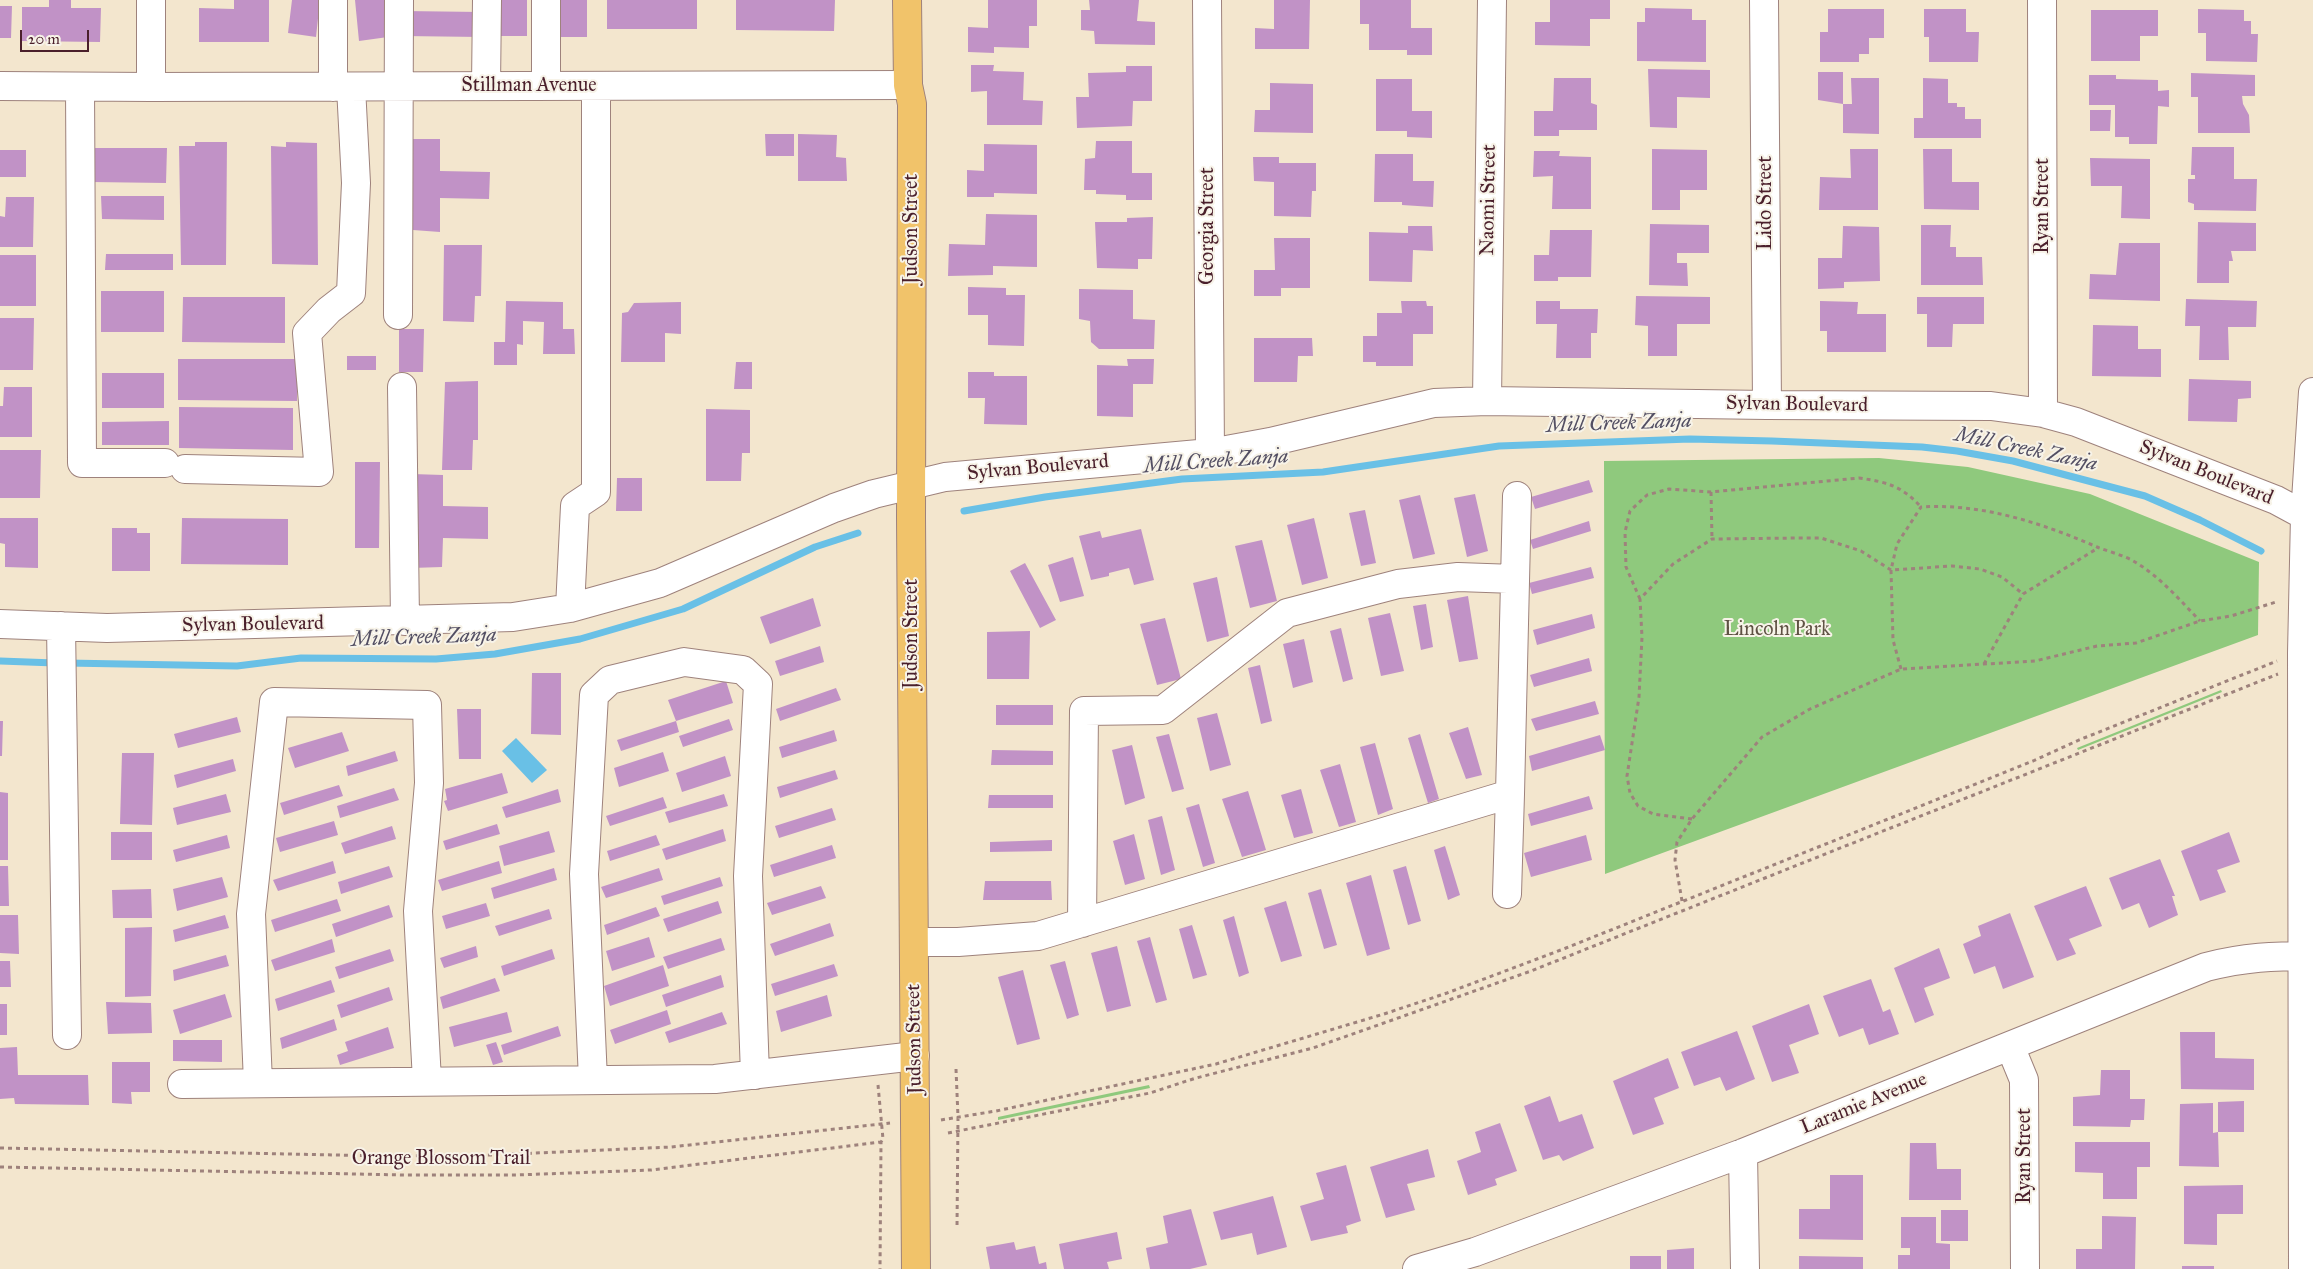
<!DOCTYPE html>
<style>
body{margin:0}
#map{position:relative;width:2313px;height:1269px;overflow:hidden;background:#f3e6ce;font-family:"IM FELL Great Primer",serif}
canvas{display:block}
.scale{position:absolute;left:20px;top:30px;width:69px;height:22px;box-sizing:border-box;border:2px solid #4a1f2b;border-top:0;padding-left:6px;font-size:15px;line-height:18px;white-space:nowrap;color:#4a1f2b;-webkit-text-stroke:4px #f7f3e8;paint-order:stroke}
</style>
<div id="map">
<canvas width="2313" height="1269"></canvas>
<div class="scale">20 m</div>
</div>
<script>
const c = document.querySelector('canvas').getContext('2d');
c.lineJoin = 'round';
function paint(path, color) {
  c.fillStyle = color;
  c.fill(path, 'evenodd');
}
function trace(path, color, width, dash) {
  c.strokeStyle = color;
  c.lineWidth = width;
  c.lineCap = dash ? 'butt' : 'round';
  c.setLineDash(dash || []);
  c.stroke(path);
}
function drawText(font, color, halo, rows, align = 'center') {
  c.font = font + ' "IM FELL Great Primer",serif';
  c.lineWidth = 4;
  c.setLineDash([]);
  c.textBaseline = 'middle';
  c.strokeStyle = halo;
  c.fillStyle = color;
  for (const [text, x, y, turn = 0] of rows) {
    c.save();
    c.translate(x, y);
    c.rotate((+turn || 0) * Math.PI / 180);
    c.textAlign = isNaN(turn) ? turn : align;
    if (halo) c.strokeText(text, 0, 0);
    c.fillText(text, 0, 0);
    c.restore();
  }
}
paint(new Path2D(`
 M1879,458L1968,467L2090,494L2259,562L2258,635L1605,874L1604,461Z
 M2221,690L2222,692L2078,750L2077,748Z
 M1149,1085L1150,1088L998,1120V1117Z`), '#8fc97d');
paint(new Path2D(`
 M516,738L547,770L532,783L502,751Z`), '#69c0e6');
trace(new Path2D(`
 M964,511L1045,497L1182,479L1323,472L1499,446L1690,439L1772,441L1922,447L1957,451L2013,461L2145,496L2200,520L2261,551
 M0,661L55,663
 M66,663L237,666L301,658L436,659L495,654L580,639L683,609L815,547L858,533`), '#69c0e6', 7);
paint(new Path2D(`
 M49,0H71V8H101L100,42L22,41V7H49Z
 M234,0H269V42H199V8L234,9Z
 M292,0H320L316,37L288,33Z
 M355,0H385L388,37L359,41Z
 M496,0H527V36H495Z
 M560,0H587V37H560Z
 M607,0H697V29H607Z
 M736,0H835L834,31L736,30Z
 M988,0H1037V26H1029V48L994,47V53L968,52V27L988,28Z
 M1089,0H1139L1137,21L1155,22V45L1095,44L1094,31L1081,30V10H1090Z
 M1274,0H1310L1309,49H1255V28L1274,29Z
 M1360,0H1411V28H1432V55H1407V50H1369V24H1360Z
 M1550,0H1610V19H1590V46L1535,45V22H1550Z
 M0,6H12L11,38H0Z
 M1645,8L1692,9V20H1706V62L1637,61V22H1645Z
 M1828,9H1884V38H1869V54H1859V62H1820V32H1828Z
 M1924,9H1966V32H1979L1978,62H1929V37H1924Z
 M2198,9L2244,10V21H2251V34H2258L2257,62L2206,61V33H2198Z
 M2091,10H2158V36H2140V61H2091Z
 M403,11L481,12V37L403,36Z
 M971,65H994L993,71L1024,72L1023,100L1043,101L1042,125H987V91L971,92Z
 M1126,66H1152V101H1133L1132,126L1077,128L1076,97H1089L1088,73L1126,72Z
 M1648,69L1710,70V98L1677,97V128L1650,127Z
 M1818,72H1843V104L1818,100Z
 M2191,73L2255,75V96H2242L2243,104L2249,115L2250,133H2198V97H2191Z
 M2089,75H2116V79L2158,80V91L2169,90V107L2158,106L2157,144H2129V137H2115V105H2089Z
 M1554,78H1591V103L1597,105V130H1559V136H1534V111H1553Z
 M1851,78H1879V134L1843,133V104H1852Z
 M1923,78L1948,79V103H1957V107H1965V119H1981V138H1914V118H1923Z
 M1376,79H1412V111H1432V138L1407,137V131H1376Z
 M1270,83L1313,84V133L1254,132L1255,110H1270Z
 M2090,110H2111L2110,131H2090Z
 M765,134H794V156H766Z
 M798,134L837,135L836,157L846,158L847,181H798Z
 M413,139H440V171L490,172L489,199L440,198V232L413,230Z
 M1096,141H1132V173H1152V200H1126V195L1096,194V190H1084L1085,159L1095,158Z
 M195,142H227L226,265H181L179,146H195Z
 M286,142L317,143L318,265L272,264L271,146L286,147Z
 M984,144L1037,145V194L994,193V197H967V170L984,171Z
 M2192,147H2234V179H2257L2256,211L2194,210V204L2188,202V179H2195V175H2191Z
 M92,148H167L166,183L91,182Z
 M1652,149L1707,150V190H1680V210H1652Z
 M1850,149H1878V210H1819L1820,177L1851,178Z
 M1923,149H1952V182H1979V210L1924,209Z
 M0,150H26V177H0Z
 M1534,151H1560L1559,156L1591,157V209H1552L1553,176L1533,177Z
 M1375,154H1413V181H1434L1433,207L1402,205V202H1374Z
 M1253,157H1279V163H1316V191H1312L1311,217L1274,216V182L1254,181Z
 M2090,158L2150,159V219L2121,218L2122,186H2091Z
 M101,196H164V220L102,219Z
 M6,197H34L33,247H0V216L5,217Z
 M986,214L1037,215V267L993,266V275L948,276L949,244L985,245Z
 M1153,217L1152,259H1138V269L1097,268L1095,222H1127V218Z
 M2198,222L2256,223V251H2231L2233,261H2229V283H2197Z
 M1650,224L1709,225V253H1677V263H1687L1688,286L1649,285Z
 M1921,225H1951L1950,247H1956V257H1982L1983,285H1921Z
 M1408,226H1432L1433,251L1413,250L1412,282L1369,281V232L1408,233Z
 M1843,226L1879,227L1880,281L1844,282V288L1818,289V258H1842Z
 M1550,230H1592L1591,277H1558V281H1534V255H1549Z
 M1274,238H1310V288H1281V296H1254V270H1275Z
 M2119,243H2160V301L2089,299L2090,274L2116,275Z
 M444,245H482L481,296H475L474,322L443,321Z
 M106,254H173V270H105Z
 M0,255H36V306H0Z
 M968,287L1006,288V295H1025L1024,346L988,345V315H968Z
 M1079,289L1133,290V319L1155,320L1154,349H1099L1091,342L1090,321L1079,319Z
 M101,291H164V332H101Z
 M1636,296L1710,297V324H1677V356H1648V326L1635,325Z
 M183,297H285V343L182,342Z
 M1917,297H1984V324H1953L1952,347H1927V314H1917Z
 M2186,299L2257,301L2256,327H2228L2229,360H2199L2200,326H2185Z
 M506,301L563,302V329H574L575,354H543L544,322L523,321V345L517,344V365H494V342H505Z
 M1401,301H1426L1427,306H1433V334H1413V366H1376V362H1363V336H1377V313H1402Z
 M1536,301H1560V309H1598L1597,333H1591V358H1556L1557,324H1536Z
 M1820,301L1858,302L1857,314H1886V352H1827V331H1820Z
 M681,302V334L665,333V362H621L622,313L628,312L634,303Z
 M0,318H34L33,370H0Z
 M2093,325L2138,326V349H2161V377L2092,376Z
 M399,329H424L423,372H399Z
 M1254,338H1312L1313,356H1298L1297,382H1254Z
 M347,356H376V370H347Z
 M178,359H297V401L178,400Z
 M1127,359H1154L1153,384H1133V417L1097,416V365L1128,366Z
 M736,362H752V389H734Z
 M968,372H994V376H1027V425L984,424L985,398H968Z
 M102,373H164V408H102Z
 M2189,379L2251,381V398L2238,399L2237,422L2188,421Z
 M478,381V440H473L472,470H442L445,382Z
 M4,387H32V437H0V406H3Z
 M179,407L293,408V450L179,448Z
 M706,409L750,410V453H742L741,481H706Z
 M169,421V445H102V422Z
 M0,450H41L40,498H0Z
 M355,462H380L379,548H355Z
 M412,474L443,475V506L488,507V539L443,538L442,567L411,568Z
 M617,478H642V511H616Z
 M1589,480L1593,492L1535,509L1531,497Z
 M1475,494L1488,551L1467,557L1454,498Z
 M1420,495L1435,554L1413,559L1399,500Z
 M1365,510L1376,563L1361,566L1349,513Z
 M0,518H38V568L5,567V544L0,543Z
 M182,518L288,519V565L181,564Z
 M1314,518L1328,578L1302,585L1287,525Z
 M1589,521L1591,531L1533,549L1530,540Z
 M112,528H137V533H150V571H112Z
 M1141,529L1154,580L1134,585L1129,568L1109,573V576L1091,580L1079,536L1100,531L1102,538Z
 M1262,540L1277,601L1250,608L1235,546Z
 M1073,557L1084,596L1060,602L1048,565Z
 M1025,563L1056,620L1040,628L1010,571Z
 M1591,567L1594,578L1532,594L1529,583Z
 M1217,577L1229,636L1207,642L1193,583Z
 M1468,596L1478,659L1459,662L1447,600Z
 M813,598L821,626L770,644L760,617Z
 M1426,604L1433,647L1421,650L1413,606Z
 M1390,613L1404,671L1381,676L1368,618Z
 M1592,614L1595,628L1537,645L1533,630Z
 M1165,618L1181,679L1157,685L1140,624Z
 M1341,628L1353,679L1343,682L1330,631Z
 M1030,631L1029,679H987V632Z
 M1304,639L1313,682L1293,688L1283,644Z
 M820,646L824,662L780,676L775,661Z
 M1589,658L1592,671L1534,687L1530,675Z
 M1260,665L1272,721L1261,724L1248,668Z
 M532,673H561V735L531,734Z
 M726,681L733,703L676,721L679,732L621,751L617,740L676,721L668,700Z
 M836,688L841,700L780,721L776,709Z
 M1595,701L1599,714L1536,731L1531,719Z
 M996,705H1053V725H996Z
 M457,709H481V759H459Z
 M1217,713L1231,765L1210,771L1197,718Z
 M237,717L241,732L178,748L174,734Z
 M729,719L733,730L683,747L679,736Z
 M0,721H3L2,756H0Z
 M1468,727L1482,775L1466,779L1449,733Z
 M834,730L837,741L782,758L779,747Z
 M342,732L349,751L295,768L288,748Z
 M1169,734L1184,789L1172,792L1156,737Z
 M1420,734L1439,799L1428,803L1408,738Z
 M1600,735L1605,750L1532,771L1529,756Z
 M1375,743L1393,809L1378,815L1360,747Z
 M1132,745L1145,798L1125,805L1112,750Z
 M992,750L1053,751V765H991Z
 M395,751L398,761L348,776L346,766Z
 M663,752L669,771L619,787L614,768Z
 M122,753H154L152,825L120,824Z
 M725,756L731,776L682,792L676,773Z
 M233,759L236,771L177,788L174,775Z
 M1340,764L1356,822L1339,827L1320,770Z
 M835,770L838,779L780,798L777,787Z
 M502,773L508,793L448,811L444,801L447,800L445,789Z
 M339,785L343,796L284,815L280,803Z
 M394,788L399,800L340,818L337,806Z
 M558,789L561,802L506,818L502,807Z
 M1301,789L1313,833L1294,838L1281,795Z
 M1248,791L1266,850L1242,857L1222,799Z
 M0,792L8,793V860H0Z
 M226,794L231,812L177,825L173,808Z
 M724,794L728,806L669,823L665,812Z
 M989,795H1053V808H988Z
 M1589,796L1593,809L1531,826L1528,814Z
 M663,797L667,808L610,826L606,816Z
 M1199,804L1215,863L1203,867L1186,808Z
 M832,808L836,820L779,838L775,826Z
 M1162,816L1175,870L1161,875L1148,820Z
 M334,821L338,835L280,852L276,838Z
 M497,824L500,834L446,850L443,841Z
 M392,826L396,839L345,854L341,843Z
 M723,829L726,841L666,860L662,849Z
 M549,831L555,852L504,866L499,846Z
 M111,832H152V860H111Z
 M2229,832L2240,862L2217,870L2226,892L2200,901L2181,851Z
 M1134,834L1145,879L1125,885L1113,841Z
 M227,835L230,848L176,862L173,850Z
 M656,835L660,845L610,861L607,851Z
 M1586,835L1592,860L1531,877L1524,853Z
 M1052,840V851L990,852V842Z
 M832,845L836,858L774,877L770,865Z
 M1445,846L1460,895L1448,900L1434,850Z
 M2160,859L2175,896H2172L2178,915L2149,928L2139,903L2122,910L2109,878Z
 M333,861L336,873L278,891L273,880Z
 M499,861L502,873L442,891L438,880Z
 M0,866H8L9,906H0Z
 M389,866L393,877L341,894L338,882Z
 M1406,866L1421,921L1408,925L1393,870Z
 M554,868L557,880L494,899L491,888Z
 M659,868L663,880L606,898L601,887Z
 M1371,875L1390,949L1367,956L1346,883Z
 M222,877L228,897L177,911L173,889Z
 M720,877L723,886L664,905L661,896Z
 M985,881H1051L1052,900H983Z
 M821,886L826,898L772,915L767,903Z
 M2086,886L2102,926L2069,939L2076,954L2057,961L2034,906Z
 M151,889L152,918H113L112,890Z
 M1321,889L1337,945L1324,949L1308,893Z
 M337,899L341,911L275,932L271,920Z
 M718,901L722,913L668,932L663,919Z
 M1286,901L1302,956L1281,962L1264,908Z
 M486,903L490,916L446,929L442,916Z
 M389,905L393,917L336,937L332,924Z
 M656,907L660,916L607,935L604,925Z
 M549,909L552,919L499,936L495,926Z
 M2010,913L2034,977L2003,989L1995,966L1974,974L1963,944L1981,936L1978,926Z
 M0,915H18L19,954L0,953Z
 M225,915L229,928L175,942L173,930Z
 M1234,916L1249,973L1239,977L1223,920Z
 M830,923L834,936L775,956L770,944Z
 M1192,925L1207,975L1193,979L1179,929Z
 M152,927L151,996L125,997V928Z
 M649,937L655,957L612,971L606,951Z
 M1150,937L1167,1000L1156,1003L1137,941Z
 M721,938L725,950L668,969L663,957Z
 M332,939L335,952L275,971L271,960Z
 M476,946L478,957L444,968L440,958Z
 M1117,946L1131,1006L1107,1012L1091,953Z
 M1939,948L1950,978L1924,988L1934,1015L1915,1023L1894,968Z
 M390,949L394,961L339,979L335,967Z
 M552,949L555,959L504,976L501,966Z
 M226,955L229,966L174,981L173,970Z
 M0,961H10L11,987H0Z
 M1065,961L1079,1015L1067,1019L1050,965Z
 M834,964L838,976L775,996L771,984Z
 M663,965L669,986L610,1006L604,986Z
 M1023,970L1040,1039L1017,1045L998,977Z
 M721,975L724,987L666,1007L662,995Z
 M495,978L500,991L443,1009L440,997Z
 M1871,979L1883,1012L1890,1009L1899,1034L1869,1045L1863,1028L1839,1037L1823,996Z
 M331,980L335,992L278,1011L275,999Z
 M389,987L393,1000L341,1018L337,1005Z
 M225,994L232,1017L180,1034L173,1010Z
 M827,995L832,1016L781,1032L776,1011Z
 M106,1002L151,1003L152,1033L108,1034Z
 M0,1004H7V1035H0Z
 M1809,1004L1819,1034L1789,1045L1799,1073L1772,1082L1752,1026Z
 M667,1010L671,1024L615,1044L610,1030Z
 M507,1012L512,1032L454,1047L449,1027Z
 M722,1012L727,1024L669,1043L665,1032Z
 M334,1019L337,1030L282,1049L280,1038Z
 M558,1026L561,1036L504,1055L501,1045Z
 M388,1027L394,1048L340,1065L337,1055L348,1051L345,1042Z
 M1737,1031L1755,1079L1726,1091L1720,1077L1694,1086L1681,1052Z
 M2180,1032H2215V1058L2254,1059V1090L2181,1089Z
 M173,1040H222V1062L173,1061Z
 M496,1042L503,1062L493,1065L486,1045Z
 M17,1047L18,1075H88L89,1105L15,1104L14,1098L0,1099V1048Z
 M1668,1058L1679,1088L1654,1098L1664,1124L1633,1135L1613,1081Z
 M112,1062H150V1092H131L132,1104L112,1103Z
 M2101,1070H2130V1099H2145L2144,1120H2131L2130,1127L2073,1126V1097L2100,1095Z
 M1550,1096L1559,1122L1582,1114L1594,1148L1563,1161L1559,1155L1543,1160L1524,1106Z
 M2244,1101V1132H2218V1102Z
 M2213,1103V1133L2218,1132L2219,1167L2179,1166L2180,1104Z
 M1500,1123L1517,1171L1495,1179L1497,1185L1468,1195L1457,1161L1481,1152L1475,1132Z
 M2075,1142H2150V1167H2137V1199H2103V1173L2075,1172Z
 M1910,1143H1936L1937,1169H1961V1200H1909Z
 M1428,1149L1435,1177L1407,1184L1415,1210L1386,1218L1370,1167Z
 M1346,1165L1361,1221L1346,1226L1348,1233L1311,1241L1300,1206L1324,1199L1316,1173Z
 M1830,1175H1863V1240L1799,1239V1209H1830Z
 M2243,1185V1214H2217V1245L2184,1244V1186Z
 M1273,1196L1287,1247L1257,1255L1252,1233L1221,1240L1213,1212Z
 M1191,1209L1207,1265L1190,1269H1150L1146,1248L1168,1243L1163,1216Z
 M1941,1210H1968V1241H1941Z
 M2102,1216L2136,1217L2135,1269H2076V1249H2102Z
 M1901,1217H1936V1243L1950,1244V1269H1898V1255H1910V1248H1901Z
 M1117,1232L1122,1259L1107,1262L1109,1269H1064L1059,1244Z
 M1014,1242L1016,1250L1035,1246L1039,1264L1046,1262L1047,1269H990L986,1247Z
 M1694,1248V1269H1667V1250Z
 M1630,1256H1661V1269H1630Z
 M1799,1256L1863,1257V1269H1799Z
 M2182,1266H2214V1269H2182Z`), '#c192c6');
const minor = new Path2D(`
 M333,0V87
 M546,0V86
 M1207,0L1210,453
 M1764,0L1767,405
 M2042,0L2043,413
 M0,86L151,87V0
 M486,86L487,0
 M80,87L82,463H165
 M151,87L908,85
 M398,315L399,0
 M402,387L405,621
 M1487,401L1492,0
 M185,469L319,472L307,333L329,310L351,293L356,183L351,87
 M570,608L575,506L596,492V86
 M0,624L107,628L513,617L570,608L660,583L834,508L874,494L945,477L1210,453L1270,442L1434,403L1487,401L1767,405L1991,406L2043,413L2076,422L2276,500L2313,520
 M61,626L67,1035
 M1507,894L1510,794
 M1082,923L1084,711L1163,710L1287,613L1398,584L1458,577L1515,579
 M914,942H958L1038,936L1510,794L1517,496
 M2010,1046L2024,1080L2025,1269
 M593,1080L584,874L594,695L610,680L684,662L743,670L758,684L748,876L755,1075
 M258,1083L251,914L274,702L427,705L429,783L418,911L427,1081
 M182,1084L715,1079L915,1056
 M1743,1153L1745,1269
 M1417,1269L1475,1252L1743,1153L2206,967C2245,957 2273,956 2313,956
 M2303,1269L2302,653L2305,516L2313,392`);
const major = new Path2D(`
 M907,0L908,85L912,104L911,517L916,1269`);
trace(minor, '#9e827c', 30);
trace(major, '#9e827c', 30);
trace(new Path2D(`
 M1711,492L1712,539
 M1640,599L1626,567L1625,532L1630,511L1647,495L1669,489L1711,492L1859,478C1887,482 1902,486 1921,507
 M1984,664L2023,594L2098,548
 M1901,669L1893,640L1891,570L1897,544L1921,507C1981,503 2042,523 2097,547C2109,552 2124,555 2135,562C2159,576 2181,601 2200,621
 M1692,819L1653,814L1638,806L1630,793L1627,776L1639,697L1642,637L1640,599L1673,564L1712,539L1799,538H1821L1861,551L1891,570L1952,566L1980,569L2002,577L2023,594
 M1682,901L1675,860L1677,842L1692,819L1762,737L1810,709L1901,669L2035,661L2097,646L2136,643L2200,621L2231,616L2276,602
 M956,1069L958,1117L957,1228
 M878,1085L883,1139L881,1142L880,1269
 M941,1120L996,1111L1216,1064L1384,1014L1447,993L1566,948L2033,761L2079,740L2277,661
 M948,1133L1150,1093L1196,1078L1313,1048L1531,971L2278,674
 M0,1148L383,1156L492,1155L671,1147L890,1123
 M0,1167L406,1175H516L651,1170L881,1142`), '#9e827c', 3, [4, 4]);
trace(minor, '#fff', 28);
trace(major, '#f1c36a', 28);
drawText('20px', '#4a1f2b', '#f7f3e8', [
 ["Stillman Avenue",529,86],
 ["Naomi Street",1489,200,-89],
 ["Lido Street",1766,203,-90],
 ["Ryan Street",2043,206,-90],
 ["Georgia Street",1208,226,-90],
 ["Judson Street",912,229,-90],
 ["Sylvan Boulevard",1797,405,1],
 ["Sylvan Boulevard",1038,468,-5],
 ["Sylvan Boulevard",2206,473,22],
 ["Sylvan Boulevard",253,625,-1],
 ["Judson Street",912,634,-90],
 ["Judson Street",915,1039,-91],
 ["Laramie Avenue",1864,1104,-22],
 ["Ryan Street",2025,1156,-90],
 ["Orange Blossom Trail",441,1159]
]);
drawText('20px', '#5f5244', '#f7f3e8', [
 ["Lincoln Park",1777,630]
]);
drawText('italic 21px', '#534f63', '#f7f3e8', [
 ["Mill Creek Zanja",1619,424,-2],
 ["Mill Creek Zanja",2026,450,12],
 ["Mill Creek Zanja",1216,462,-4],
 ["Mill Creek Zanja",424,638,-2]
]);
</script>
